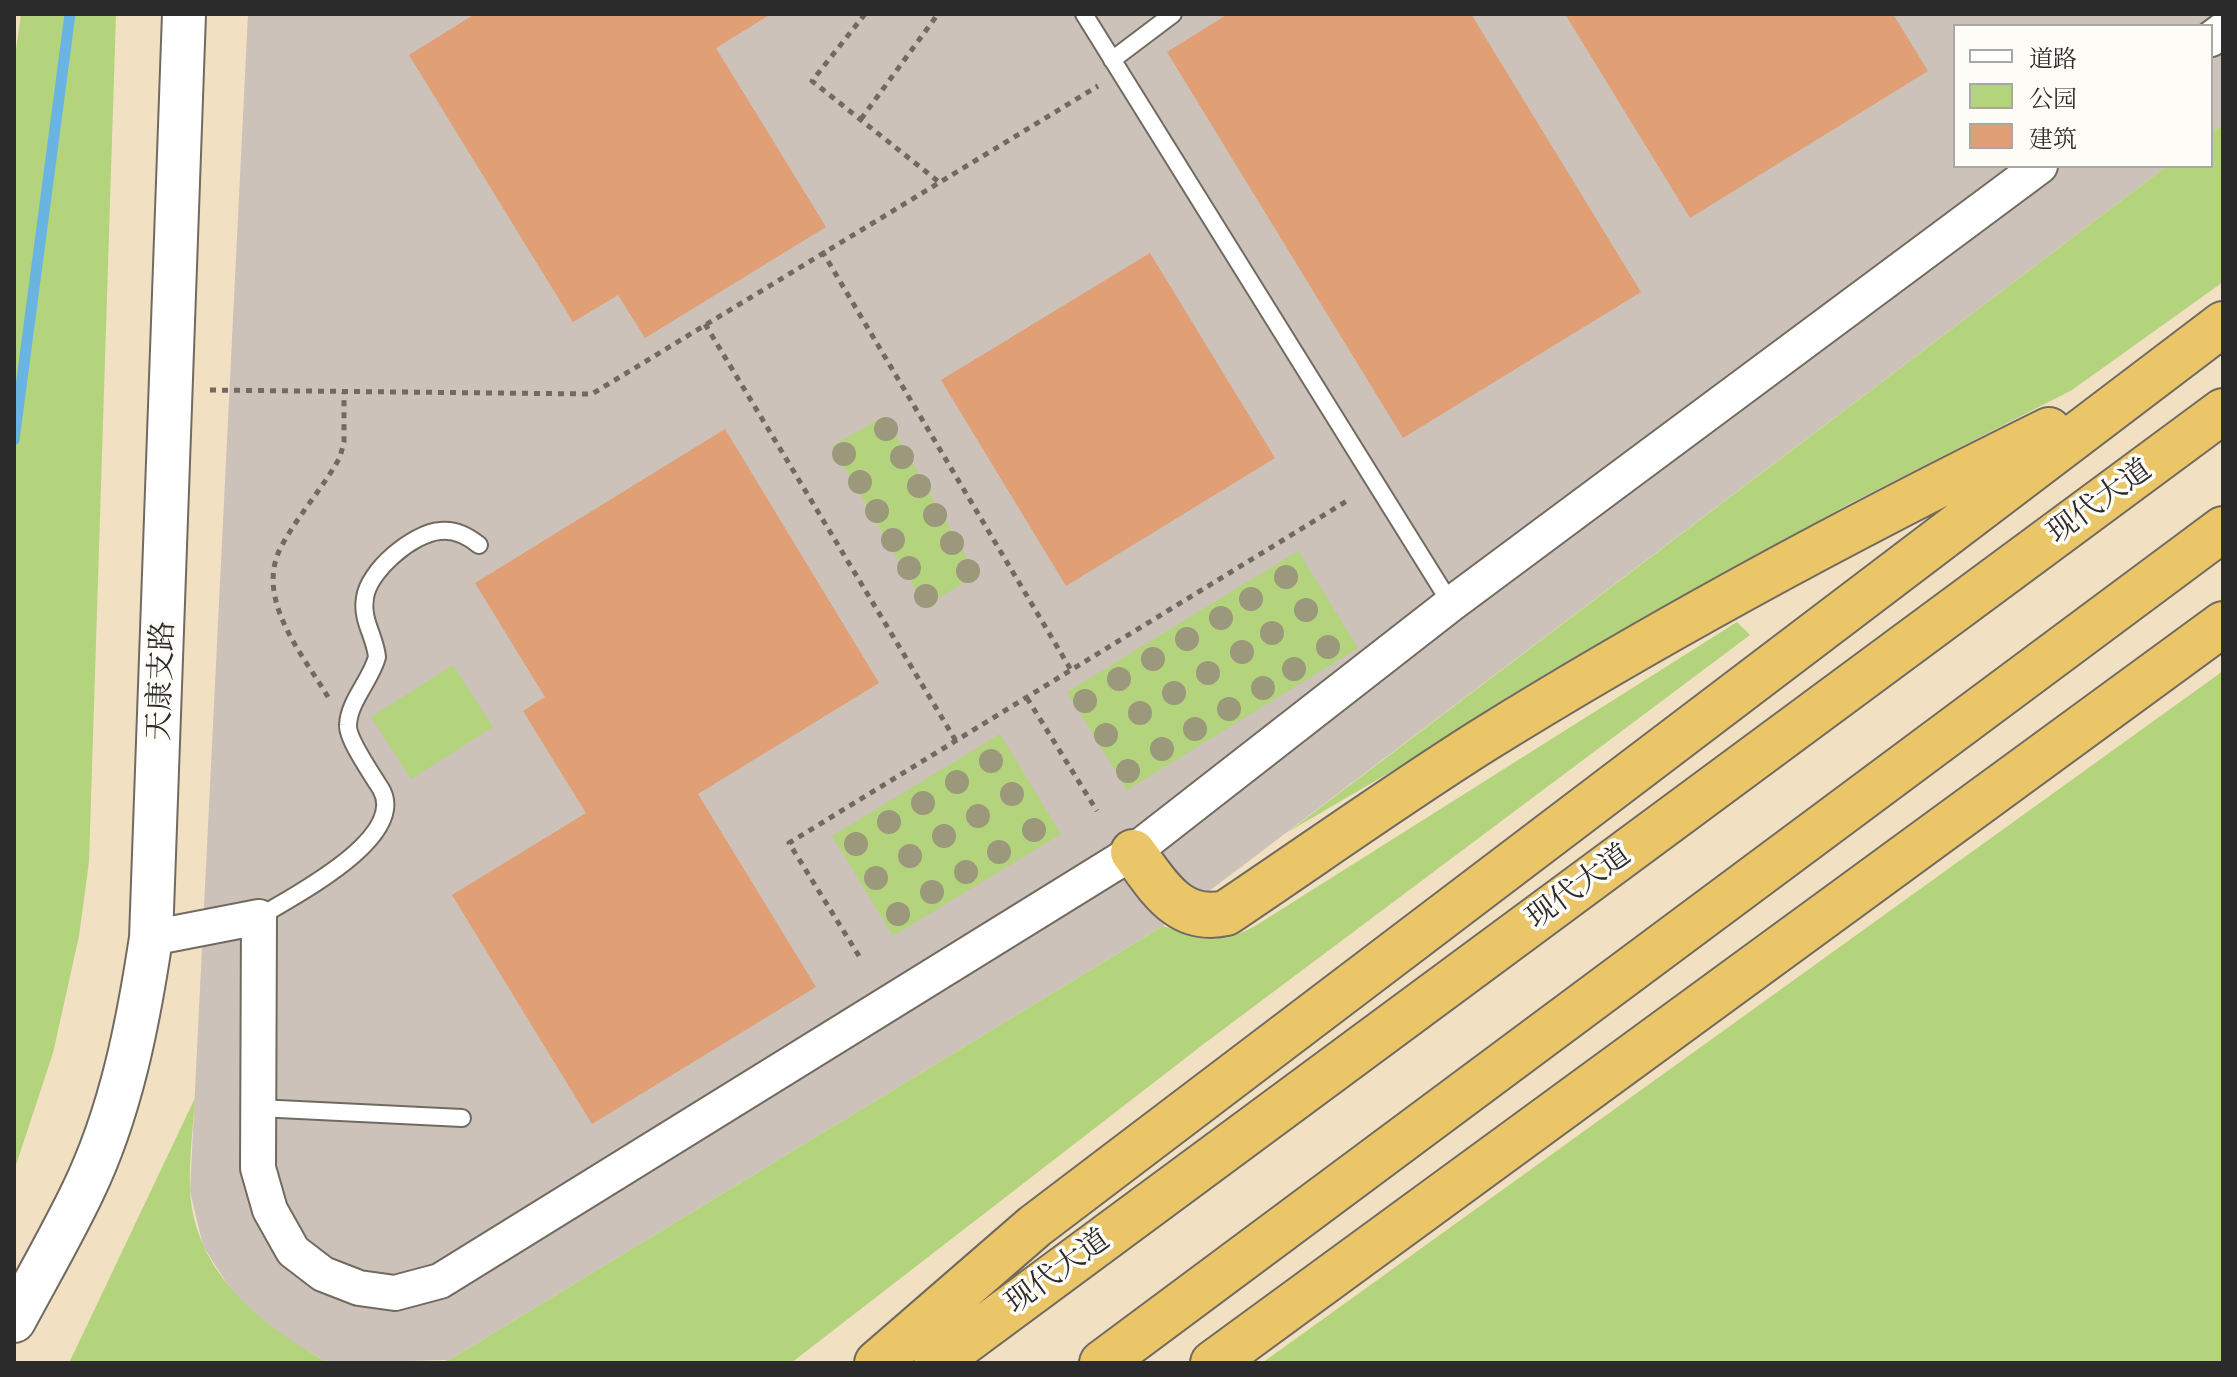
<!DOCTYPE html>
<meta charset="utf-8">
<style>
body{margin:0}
#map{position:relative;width:2237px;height:1377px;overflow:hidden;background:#f2e0c2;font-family:"EB Garamond","Noto Serif SC",serif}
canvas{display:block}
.frame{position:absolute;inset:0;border:16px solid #2b2b2b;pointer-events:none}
.legend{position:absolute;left:1953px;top:24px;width:260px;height:144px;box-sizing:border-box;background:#fdfcf7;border:2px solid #a9a8a5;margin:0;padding:10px 14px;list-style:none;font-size:24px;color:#2b2b2b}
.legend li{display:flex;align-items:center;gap:16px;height:40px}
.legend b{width:40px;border:2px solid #a9a8a5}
</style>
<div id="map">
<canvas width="2237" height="1377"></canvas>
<div class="frame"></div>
<ul class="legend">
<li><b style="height:10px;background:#fff"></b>道路</li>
<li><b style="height:22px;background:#b3d47c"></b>公园</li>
<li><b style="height:22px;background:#e09f74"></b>建筑</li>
</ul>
</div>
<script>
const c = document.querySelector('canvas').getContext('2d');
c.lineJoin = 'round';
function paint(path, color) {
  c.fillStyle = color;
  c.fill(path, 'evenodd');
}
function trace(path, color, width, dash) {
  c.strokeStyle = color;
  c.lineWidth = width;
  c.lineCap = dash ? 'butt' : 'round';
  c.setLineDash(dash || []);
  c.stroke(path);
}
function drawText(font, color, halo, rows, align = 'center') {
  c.font = font + ' "EB Garamond","Noto Serif SC",serif';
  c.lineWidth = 7;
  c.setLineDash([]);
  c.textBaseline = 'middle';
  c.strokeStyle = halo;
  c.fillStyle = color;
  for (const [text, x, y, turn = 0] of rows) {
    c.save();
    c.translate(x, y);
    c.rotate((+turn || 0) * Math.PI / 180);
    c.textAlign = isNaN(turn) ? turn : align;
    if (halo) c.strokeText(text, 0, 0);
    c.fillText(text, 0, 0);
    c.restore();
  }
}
paint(new Path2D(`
 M248,14H2223V124L2211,133V26H1955V166H2167L1163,926L449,1360L329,1363L279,1335L233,1293L203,1246L190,1191Z`), '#ccc2b9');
paint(new Path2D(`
 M21,14H116L89,862L79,936L53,1053L14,1171V64Z
 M2223,124V282L2072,390L1845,506L1288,832L2167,166H2211V133Z
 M885,416L977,575L925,606L832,446Z
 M1298,551L1358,648L1127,790L1067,692Z
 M1737,622L1750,635L1205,1043L791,1363H435L449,1360L1163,926C1204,940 1216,947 1255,926Z
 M453,665L493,727L411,779L371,717Z
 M2223,671V1363H1262Z
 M1000,734L1061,834L893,936L832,836Z
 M195,1098C193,1128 189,1159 190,1190C194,1273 262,1326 329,1363H69Z`), '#b3d47c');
trace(new Path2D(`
 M14,440L70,14`), '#6ab4e2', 11);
paint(new Path2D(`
 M475,14H771L716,48L826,227L645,338L618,295L573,322L409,55Z
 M1228,14H1471L1641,292L1403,438L1167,52Z
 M1565,14H1893L1928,71L1690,218Z
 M1150,253L1275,458L1066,586L941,380Z
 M725,429L879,683L698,794L816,987L592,1124L452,895L586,813L523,711L545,697L475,583Z`), '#e09f74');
const service = new Path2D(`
 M1084,14L1451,604
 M1112,60L1173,14
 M259,917C291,897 409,838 381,789C373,776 347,739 348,725C349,701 371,680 377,657C375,636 361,620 365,598C368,571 413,533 440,531C455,529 468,536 479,545
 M258,1108L462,1118`);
const minor = new Path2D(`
 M2211,39L2223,30
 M151,938L259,917L258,1168L270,1210L293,1251L323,1274L359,1288L395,1293L440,1281L1133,852L1451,604L2040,166`);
const tertiary = new Path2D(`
 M14,1321C37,1278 62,1235 83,1191C121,1112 138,1024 151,938L184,14`);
const trunk = new Path2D(`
 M1133,852C1158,885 1178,924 1226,913C1311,856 1395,796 1482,741C1665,627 1856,525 2049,430
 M877,1363L1035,1226L2223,324
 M936,1363L2223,411
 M1102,1363L2223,529
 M1213,1363L2223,624`);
trace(service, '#716a60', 20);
trace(minor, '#716a60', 38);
trace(tertiary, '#716a60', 46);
trace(trunk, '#716a60', 48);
trace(new Path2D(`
 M865,14L812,81L939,182
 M861,119L938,14
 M822,251L1071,670
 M705,324L956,741
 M210,390L592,394L1098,86
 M328,697C302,653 253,598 282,545C299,514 323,488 340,457L344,442V392
 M1027,698L1097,811
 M859,956L789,843L1350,499`), '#716a60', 5, [6, 6]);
trace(service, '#fff', 16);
trace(minor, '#fff', 34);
trace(tertiary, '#fff', 42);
trace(trunk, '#ebc669', 44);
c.fillStyle = '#9b987c';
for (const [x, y] of [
 [886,429],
 [844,454],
 [902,457],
 [860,482],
 [919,486],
 [877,511],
 [935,515],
 [893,540],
 [952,543],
 [909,568],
 [968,571],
 [1286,577],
 [926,596],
 [1251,599],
 [1306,610],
 [1221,618],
 [1272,633],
 [1187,639],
 [1328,647],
 [1242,652],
 [1153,659],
 [1294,669],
 [1208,673],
 [1119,679],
 [1263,688],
 [1174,693],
 [1085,701],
 [1229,709],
 [1140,713],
 [1195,729],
 [1106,735],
 [1162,749],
 [991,761],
 [1128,771],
 [957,782],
 [1012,794],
 [923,803],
 [978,816],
 [889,822],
 [1034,830],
 [944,836],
 [856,844],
 [999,852],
 [910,856],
 [966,872],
 [876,878],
 [932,892],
 [898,914]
]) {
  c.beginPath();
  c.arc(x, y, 12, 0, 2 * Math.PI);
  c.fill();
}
drawText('30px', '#2b2b2b', '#fdfcf7', [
 ["现代大道",2100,502,-36],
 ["天康支路",162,681,-88],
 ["现代大道",1579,887,-36],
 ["现代大道",1058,1272,-36]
]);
</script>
